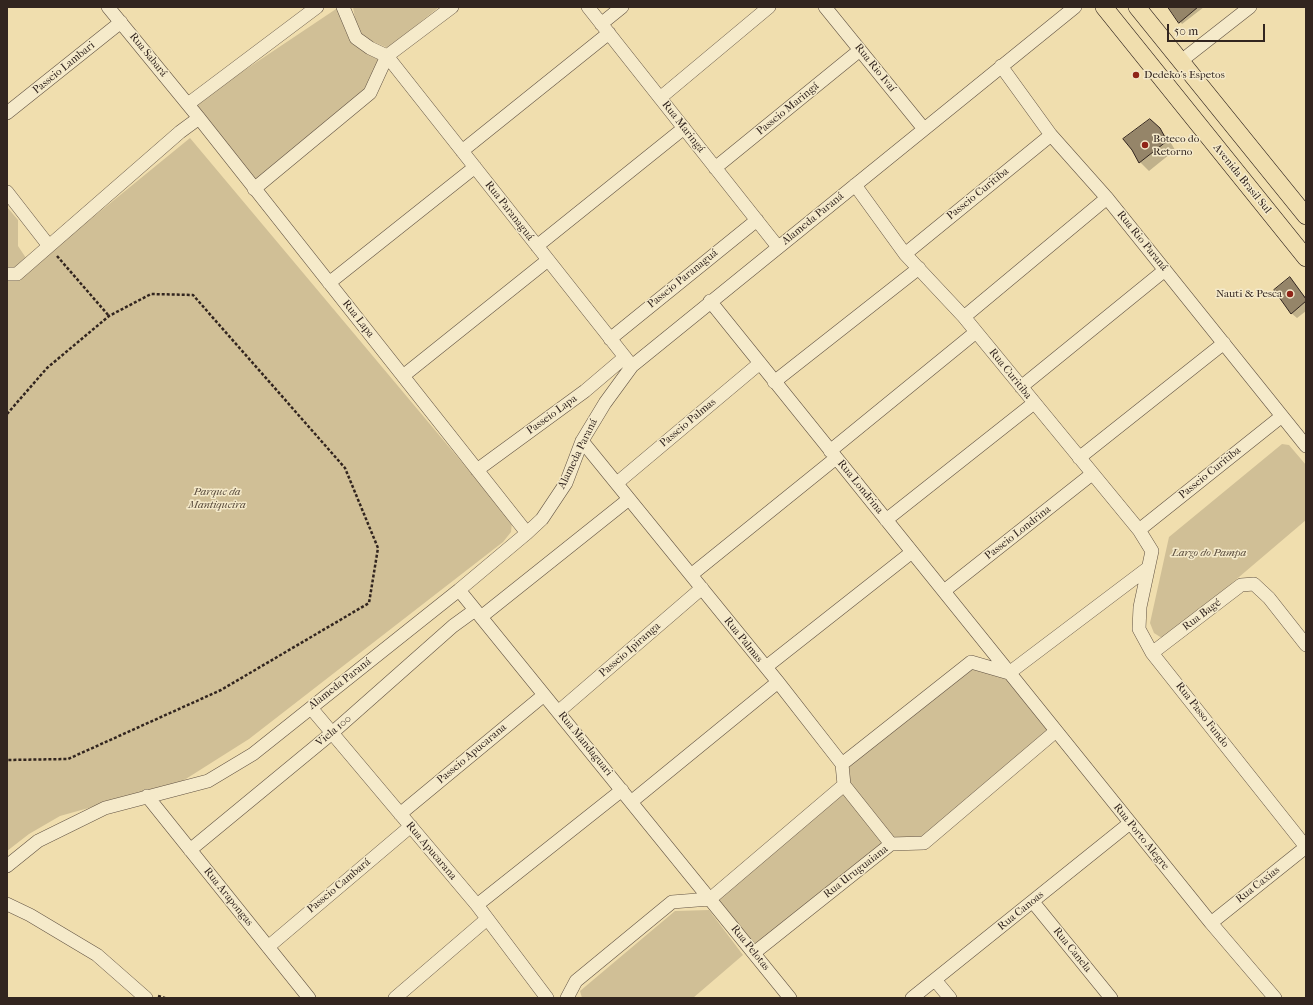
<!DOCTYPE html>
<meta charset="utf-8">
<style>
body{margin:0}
#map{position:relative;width:1313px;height:1005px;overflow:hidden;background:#f0deae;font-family:"IM FELL French Canon",serif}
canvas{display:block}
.frame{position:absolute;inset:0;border:8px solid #32251f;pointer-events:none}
.scale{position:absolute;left:1167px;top:24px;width:98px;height:18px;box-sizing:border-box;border:2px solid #32251f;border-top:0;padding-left:5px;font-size:12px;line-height:14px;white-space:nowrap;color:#32251f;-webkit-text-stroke:3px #f5eaca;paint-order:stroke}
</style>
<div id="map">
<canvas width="1313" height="1005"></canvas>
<div class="frame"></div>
<div class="scale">50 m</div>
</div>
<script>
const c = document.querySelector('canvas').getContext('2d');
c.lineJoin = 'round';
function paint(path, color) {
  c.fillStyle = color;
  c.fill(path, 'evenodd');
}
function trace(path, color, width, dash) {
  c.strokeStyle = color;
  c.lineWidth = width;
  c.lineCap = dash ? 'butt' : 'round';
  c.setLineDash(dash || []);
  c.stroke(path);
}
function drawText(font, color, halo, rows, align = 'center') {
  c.font = font + ' "IM FELL French Canon",serif';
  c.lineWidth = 3;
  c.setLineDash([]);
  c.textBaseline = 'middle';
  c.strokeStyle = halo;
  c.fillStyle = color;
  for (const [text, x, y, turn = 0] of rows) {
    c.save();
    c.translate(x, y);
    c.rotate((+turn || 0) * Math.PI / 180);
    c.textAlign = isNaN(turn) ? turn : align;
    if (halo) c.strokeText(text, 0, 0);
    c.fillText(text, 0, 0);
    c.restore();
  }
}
paint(new Path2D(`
 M339,7L346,32L354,44L382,59L364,90L254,181L195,106L206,96Z
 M353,7H439L388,48L358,35Z
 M190,138L512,522L511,532L503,542L249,739L181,782L60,816L29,834L7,851V207L18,220V246L32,267Z
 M1282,444L1289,445L1306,465V520L1165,640L1154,633L1150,623L1169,537Z
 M970,666L1007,678L1050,730L922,838L894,841L848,784L846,766Z
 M844,790L886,844L754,945L715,900Z
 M709,910L743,955L693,998H582L580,991L675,911Z`), '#d0bf96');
paint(new Path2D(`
 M1169,7H1204L1182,24Z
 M1159,129L1168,138L1175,150L1149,171L1140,162Z
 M1290,278L1306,298V311L1297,318L1291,313Z`), '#0003');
const building = new Path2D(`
 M1168,7H1198L1179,23Z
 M1150,119L1160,128L1167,141L1139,163L1132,150L1123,139Z
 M1290,277L1306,299V301L1291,314L1274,290Z`);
paint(building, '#958569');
trace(building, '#32251f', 1);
const minor = new Path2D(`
 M108,7L199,118L527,533
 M343,7L356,38L370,48L387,56L632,366
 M588,7L778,247
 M825,7L924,129
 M601,24L622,7
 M1181,61L1250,7
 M1001,66L1051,135L1107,198L1306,446
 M660,98L769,7
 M188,104L317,7
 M7,113L121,22
 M462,151L609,33
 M715,168L860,50
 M855,185L905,254L964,317L1139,530L1152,551L1140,607L1139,629L1152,653L1306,847L1211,923
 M254,189L370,93L387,56L452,7
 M7,192L49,246
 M537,246L684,128
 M905,254L1051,135
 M7,274H17L180,132L199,118
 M329,283L475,167
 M710,301L1211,923L1275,998
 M964,317L1107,198
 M610,339L757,220
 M403,376L548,260
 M774,382L919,268
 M1021,387L1165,270
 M582,441L778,682L842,764L844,785L891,844
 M830,451L976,332
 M1079,458L1224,343
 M477,470L585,391L625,357
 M617,483L760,363
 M886,520L1034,403
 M1139,530L1282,416
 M691,575L836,458
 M459,590L790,998
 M944,591L1092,474
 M481,617L629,499
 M1152,653L1241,585L1254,584L1269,598L1306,645
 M766,667L912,552
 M311,708L477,905L547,998
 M558,712L702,588
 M842,764L971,662L1009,673L1148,568
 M147,796L309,998
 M631,802L778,682
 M400,814L544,695
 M190,850L332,733L453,626L475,610
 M7,866L38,841L105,808L208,781L253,754L459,590L527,533L542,519L566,483L582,441L605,403L632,366L1075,7
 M1033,902L1111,998
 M7,904L30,915L97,955L146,998
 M477,905L622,790
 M268,947L411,826
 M754,953L891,844L924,843L1056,731
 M935,980L950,998
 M395,998L487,919
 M567,998L576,981L672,902L710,899L844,785
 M912,998L1130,823`);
const major = new Path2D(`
 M1104,7L1306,258
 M1137,7L1306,216`);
trace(minor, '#625343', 14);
trace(major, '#32251f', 18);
trace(new Path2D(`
 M57,256L109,316
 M7,414L47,368L109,316L151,294L193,295L345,468L378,548L369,603L221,690L68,759L7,760
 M158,996L165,998`), '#32251f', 2.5, [3, 2]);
trace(minor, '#f5eaca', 13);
trace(major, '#f0deae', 17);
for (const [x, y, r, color] of [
 [1136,75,4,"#8f2418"],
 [1145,145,4,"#8f2418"],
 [1290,294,4,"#8f2418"]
]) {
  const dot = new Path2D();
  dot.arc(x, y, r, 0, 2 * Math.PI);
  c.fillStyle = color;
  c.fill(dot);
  trace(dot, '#f5eaca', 1.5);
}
drawText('11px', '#32251f', '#f5eaca', [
 ["Rua Sabará",148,55,51],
 ["Passeio Lambari",64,68,-39],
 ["Rua Rio Ivaí",875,68,51],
 ["Passeio Maringá",788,109,-39],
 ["Rua Maringá",683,127,52],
 ["Avenida Brasil Sul",1242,179,51],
 ["Passeio Curitiba",978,194,-39],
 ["Rua Paranaguá",509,211,52],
 ["Alameda Paraná",813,219,-39],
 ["Rua Rio Paraná",1142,241,51],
 ["Passeio Paranaguá",683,279,-39],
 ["Rua Lapa",358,319,52],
 ["Rua Curitiba",1010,374,51],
 ["Passeio Lapa",552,415,-36],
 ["Passeio Palmas",688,423,-40],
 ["Alameda Paraná",578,454,-64],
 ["Passeio Curitiba",1210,473,-39],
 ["Rua Londrina",860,487,51],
 ["Passeio Londrina",1018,533,-38],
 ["Rua Bagé",1202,615,-37],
 ["Rua Palmas",743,640,51],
 ["Passeio Ipiranga",630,650,-41],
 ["Alameda Paraná",340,684,-38],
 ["Rua Passo Fundo",1202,715,52],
 ["Viela 100",334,731,-40],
 ["Rua Mandaguari",585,744,51],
 ["Passeio Apucarana",472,754,-40],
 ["Rua Porto Alegre",1141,837,51],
 ["Rua Apucarana",431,851,50],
 ["Rua Uruguaiana",856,872,-38],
 ["Rua Caxias",1258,885,-38],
 ["Passeio Cambará",339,886,-40],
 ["Rua Arapongas",228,897,51],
 ["Rua Canoas",1021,911,-39],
 ["Rua Pelotas",750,948,51],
 ["Rua Canela",1072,950,51]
]);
drawText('11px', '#32251f', '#f5eaca', [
 ["Dedeko's Espetos",1144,75],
 ["Boteco do",1153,139],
 ["Retorno",1153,152],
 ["Nauti & Pesca",1282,294,"right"]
], 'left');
drawText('italic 11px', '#5a4c3d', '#f5eaca', [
 ["Parque da",217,492],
 ["Mantiqueira",217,505],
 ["Largo do Pampa",1209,553]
]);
</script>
